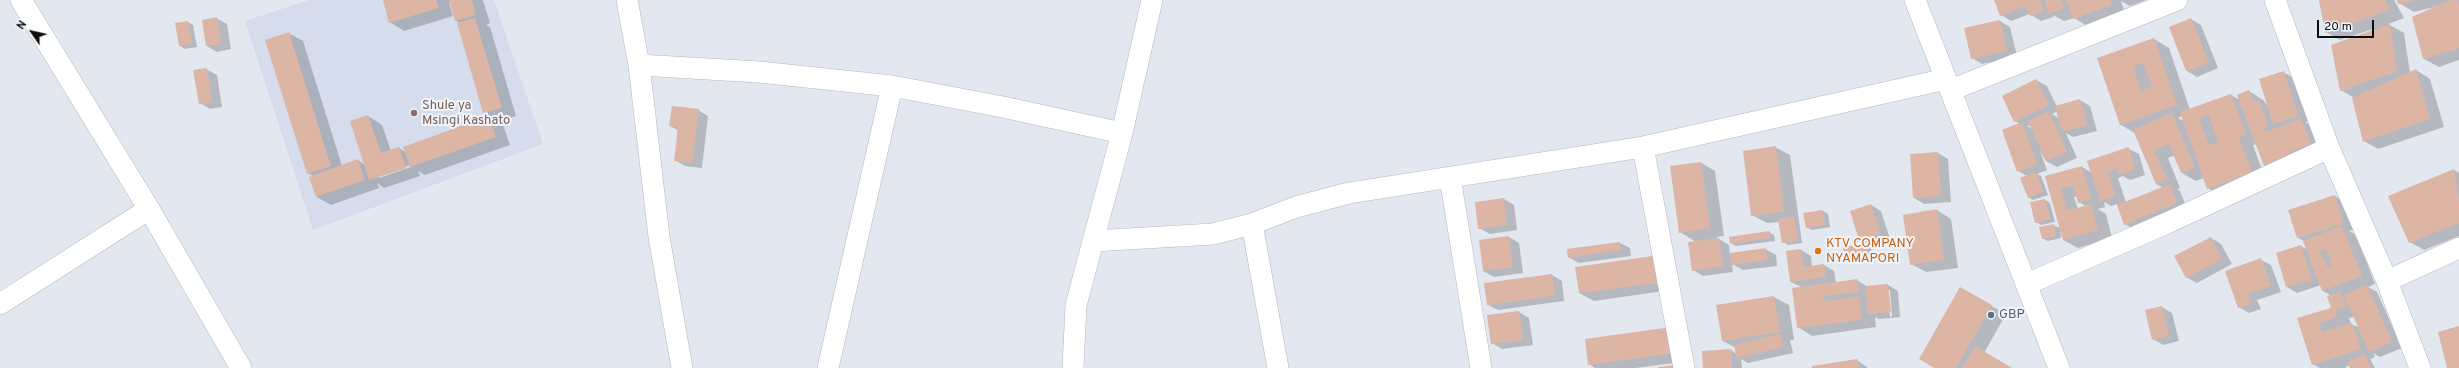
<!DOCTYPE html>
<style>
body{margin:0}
#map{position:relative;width:2459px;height:368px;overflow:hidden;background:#e3e7ef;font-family:Overpass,sans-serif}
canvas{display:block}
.north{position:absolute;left:12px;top:12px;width:40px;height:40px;-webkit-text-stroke:3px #f0f4fc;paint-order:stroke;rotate:304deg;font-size:11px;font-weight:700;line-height:16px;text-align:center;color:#0d0e10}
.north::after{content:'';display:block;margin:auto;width:14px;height:18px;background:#0d0e10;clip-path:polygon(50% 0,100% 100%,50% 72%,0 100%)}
.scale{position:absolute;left:2317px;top:20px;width:57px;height:18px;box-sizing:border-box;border:2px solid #0d0e10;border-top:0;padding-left:5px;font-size:12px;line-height:14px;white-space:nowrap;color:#0d0e10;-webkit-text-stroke:3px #f0f4fc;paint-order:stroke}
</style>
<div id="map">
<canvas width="2459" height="368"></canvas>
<div class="north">N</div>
<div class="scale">20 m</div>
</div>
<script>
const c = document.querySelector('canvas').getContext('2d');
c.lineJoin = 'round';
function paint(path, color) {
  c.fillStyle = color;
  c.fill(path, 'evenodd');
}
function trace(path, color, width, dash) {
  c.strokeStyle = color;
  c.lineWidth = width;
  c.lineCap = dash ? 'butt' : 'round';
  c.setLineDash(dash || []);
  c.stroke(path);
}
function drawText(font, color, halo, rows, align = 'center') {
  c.font = font + ' Overpass,sans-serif';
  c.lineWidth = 4;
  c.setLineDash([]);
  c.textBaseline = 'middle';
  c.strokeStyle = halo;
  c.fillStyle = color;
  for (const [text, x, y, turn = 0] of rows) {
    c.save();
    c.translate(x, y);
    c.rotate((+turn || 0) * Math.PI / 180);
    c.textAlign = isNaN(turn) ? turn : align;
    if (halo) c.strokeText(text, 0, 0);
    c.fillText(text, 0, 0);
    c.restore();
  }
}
paint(new Path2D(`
 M309,0H494L543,144L313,230L245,21Z`), '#d5dceb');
paint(new Path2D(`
 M384,0H483L490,23L486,25L490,27L516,116L496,121L503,125L510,145L425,175L418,171L420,176L384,188L377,183L379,188L331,205L317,197L313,176L308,173L288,33L303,41L342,166L358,160L365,165L368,116L382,125L391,151L399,148L405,152L404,147L490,116L484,113L460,23L456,21L451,4L449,3L453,16L404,31L390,22ZM410,165L411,167L379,178V175Z
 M1995,0H2146L2130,6L2121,1L2125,13L2089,27L2074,18L2064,21L2053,15V17L2041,21L2030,14L2011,21L2001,15Z
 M2320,0H2394L2404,18L2388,24L2404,33L2410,73L2416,70L2430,79L2444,127L2378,149L2364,141L2354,98L2341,90L2374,31L2373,29L2340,40L2326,32Z
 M2398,0H2459V60L2439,67L2424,59L2414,18L2435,7L2414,12L2399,3Z
 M216,18L227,24L231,49L217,52L207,46Z
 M2191,19L2201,25L2218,68L2197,77L2187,71L2170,28Z
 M2000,21L2010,27L2017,56L1982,64L1972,58Z
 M188,22L193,25L197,47L185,49L180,46L176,24Z
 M2154,39L2169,48L2190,110L2231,95L2240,100L2249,91L2263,100L2269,107L2283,72L2294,78L2308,121L2305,122L2316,128L2325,152L2279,174L2265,166L2257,144L2253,145L2266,181L2222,197L2208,188L2204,178L2196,181L2182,173L2175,155L2168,158L2180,188L2177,189L2180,191L2187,209L2135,230L2125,224L2117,204L2111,206L2104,202L2105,207L2098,209L2106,214L2112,238L2078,248L2063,240L2046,177L2082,167L2092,173L2129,149L2139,154L2145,175L2130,180L2123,176L2118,178L2126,203L2164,188L2156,184L2135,133L2121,125L2098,59ZM2182,116L2184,121L2178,118ZM2077,196L2079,202L2087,207L2078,209L2074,197Z
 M206,69L217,75L222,107L210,109L200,103Z
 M2036,80L2047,86L2057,107L2080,100L2090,106L2097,131L2073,137L2066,133L2077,158L2057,167L2046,161L2040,151L2047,170L2037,174L2041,176L2048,195L2033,200L2028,197L2027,176L2018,171L2020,124L2015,121ZM2058,111L2060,119L2052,114ZM2031,125L2033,129L2027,126Z
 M698,110L708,116L702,168L685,166L675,160L679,131L670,126Z
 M1775,147L1790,155L1802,243L1788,245L1783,242L1779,222L1767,223L1752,215Z
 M1938,153L1948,159L1951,202L1924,204L1914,198L1911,155Z
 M1701,163L1715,171L1724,236L1716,237L1729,245L1730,254L1765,249L1776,255L1777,266L1743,270L1732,264L1733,272L1703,276L1693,270L1696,242L1680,232Z
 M2454,170L2459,173V236L2424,250L2410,242Z
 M2335,196L2345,202L2353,230L2349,231L2356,235L2375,284L2368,287L2377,292L2402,348L2380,357L2373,353L2375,357L2370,359L2375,368H2351L2350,365L2345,367L2347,368H2320L2313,364L2298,319L2333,308L2332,296L2323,291L2321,285L2297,293L2287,287L2301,246L2308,250L2304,241L2298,238ZM2355,317L2360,328L2351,324L2349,318Z
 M1504,199L1514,205L1517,230L1490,234L1479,228Z
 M2045,200L2050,203L2055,222L2041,225L2036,222Z
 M1871,205L1881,211L1890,239L1870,245L1860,239Z
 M1937,210L1951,219L1958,268L1926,272L1911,264Z
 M1823,211L1828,214L1830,227L1812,230L1806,227Z
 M2053,225L2060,228L2061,238L2048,241L2042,238Z
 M1769,232L1774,235L1775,241L1736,246L1731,243Z
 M1509,237L1519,243L1523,273L1494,277L1483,271Z
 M2211,238L2221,244L2232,264L2197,283L2186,277Z
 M1620,243L1630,248L1631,256L1579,263L1568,257Z
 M1865,245L1871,248L1872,260L1851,263L1846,260Z
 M1801,250L1811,256L1812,267L1824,265L1834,271L1836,283L1857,280L1868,287L1888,285L1898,291L1900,317L1879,319L1875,317L1876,327L1812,336L1798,327L1801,287L1791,282ZM1888,290H1890L1892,316L1890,317Z
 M1653,257L1671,290L1594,301L1579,293Z
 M2261,260L2271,265L2281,292L2257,300L2261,309L2249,313L2239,307Z
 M1552,275L1562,281L1564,301L1498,310L1488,305Z
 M1961,289L2006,314L1984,353L2010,368H1936Z
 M1774,297L1789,305L1794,340H1790L1793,353L1748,363L1741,359L1742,368H1705L1731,350L1737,354L1736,348L1723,341L1718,306Z
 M2162,307L2172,313L2179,341L2163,345L2153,339Z
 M1519,312L1529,318L1533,345L1502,349L1492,343Z
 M1672,328L1689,361L1636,368H1595L1589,364Z
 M1857,360L1868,368H1813V367Z`), '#0003');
paint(new Path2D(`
 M383,0H436L439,8L389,23Z
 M449,0H472L476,15L455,21Z
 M1994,0H2040L2044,11L2030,16L2026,6L2000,16Z
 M2044,0H2061L2064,8L2049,14Z
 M2066,0H2110L2112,5L2073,19Z
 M2319,0H2385L2390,10L2325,33Z
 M2397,0H2413V1L2398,4Z
 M2450,0H2457L2459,7V48L2423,59L2412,17Z
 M217,17L221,44L206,46L202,20Z
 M475,18L502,108L483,113L457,23Z
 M2191,18L2209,63L2186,71L2169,27Z
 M2000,20L2007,51L1971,59L1964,28Z
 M188,21L192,44L179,46L175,23Z
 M2390,24L2397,71L2340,91L2331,45Z
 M289,32L331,166L307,174L265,40Z
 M2154,38L2177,105L2120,125L2097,58ZM2143,63L2152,87L2141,91L2133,67Z
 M207,68L212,102L199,104L193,70Z
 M2416,69L2430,119L2363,142L2352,98Z
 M2284,71L2298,116L2273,124L2259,79Z
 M2036,79L2049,105L2014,122L2002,96Z
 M2249,90L2254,102L2259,100L2268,126L2263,128L2265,132L2301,119L2311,144L2289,152L2291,156L2264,166L2237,95Z
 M2231,94L2246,134L2239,137L2252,173L2207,189L2180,112ZM2209,115L2218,142L2209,145L2199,119Z
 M2080,99L2087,125L2062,132L2055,106Z
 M672,106L699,109L692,163L674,161L678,127L669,126Z
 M2049,111L2067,152L2046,161L2028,121Z
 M2172,113L2195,168L2181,173L2169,144L2154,150L2167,179L2156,184L2133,130Z
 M368,115L381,153L399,147L406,168L369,180L350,121Z
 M489,116L496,137L410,167L403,147Z
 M2022,122L2037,164L2017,172L2002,130Z
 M1776,146L1784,211L1751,216L1743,151Z
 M2129,147L2135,169L2119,175L2117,169L2108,172L2115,196L2100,201L2087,161Z
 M1938,152L1941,196L1913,198L1910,154Z
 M358,159L365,180L316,197L309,177Z
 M1701,162L1710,228L1679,233L1670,166Z
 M2082,166L2091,199L2078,203L2073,185L2061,189L2067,211L2091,204L2098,230L2063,240L2045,176Z
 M2454,169L2459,201V223L2409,243L2388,196Z
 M2036,172L2043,192L2028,198L2020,178Z
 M2170,184L2177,203L2124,225L2117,205Z
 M2335,195L2343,224L2297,238L2288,210Z
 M1504,198L1507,225L1478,229L1475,202Z
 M2045,199L2050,219L2035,223L2030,202Z
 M1871,204L1880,234L1859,240L1850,211Z
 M1937,209L1944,260L1910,265L1903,215Z
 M1823,210L1825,225L1806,228L1803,213Z
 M1794,216L1798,240L1782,243L1778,219Z
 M2054,224L2056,236L2042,239L2039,227Z
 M2342,226L2362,276L2322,291L2303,241ZM2326,249L2332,265L2327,267L2320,251Z
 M1769,231L1770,238L1730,244L1729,237Z
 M1509,236L1513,267L1483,271L1479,240Z
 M2211,237L2222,259L2186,278L2174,256Z
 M1719,238L1723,266L1692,271L1688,242Z
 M1620,242L1621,250L1568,258L1567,249Z
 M1866,244L1867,258L1845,261L1843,247Z
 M2301,245L2312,280L2286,287L2276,253Z
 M1766,248L1767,260L1732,265L1730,253Z
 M1801,249L1803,267L1824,264L1826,277L1790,282L1786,251Z
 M1653,256L1657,283L1579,293L1575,267Z
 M2261,258L2271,286L2248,294L2251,304L2238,308L2225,271Z
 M1552,274L1555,296L1487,305L1484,283Z
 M1857,279L1859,292L1823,296L1824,301L1859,297L1862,320L1797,328L1792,288Z
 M1888,284L1891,312L1868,314L1865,286Z
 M2367,285L2392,342L2369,352L2344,295Z
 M1960,287L1992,305L1956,368H1934L1919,359Z
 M2341,292L2346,307L2335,310L2337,317L2319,323L2322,332L2352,323L2361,349L2312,365L2297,318L2331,308L2327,296Z
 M1774,296L1780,332L1722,341L1716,305Z
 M2162,306L2169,336L2152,340L2145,310Z
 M1519,311L1523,340L1491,344L1487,315Z
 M2459,326V368H2447L2438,332Z
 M1672,327L1675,353L1588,365L1585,339Z
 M1780,334L1783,347L1737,358L1734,345Z
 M1975,346L2012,368H1962Z
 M1731,349L1732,368H1703L1702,351Z
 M2365,354L2371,368H2350L2347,362Z
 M1857,359L1859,368H1812V366Z
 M1675,365V368H1658V367Z`), '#dcb5a4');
const minor = new Path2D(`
 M21,0L149,209L241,368
 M627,0L639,65L659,237L682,368
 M1915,0L2059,368
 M2275,0L2329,148L2387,281L2420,368
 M639,65L759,72L892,86L1003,107L1122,133
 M1951,90L2177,0
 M1643,147L1684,368
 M1450,177L1481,368
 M1252,224L1278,368
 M1093,241L1213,234L1252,224L1296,207L1349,193L1643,147L1946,79
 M2387,281L2459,248
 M2027,284L2167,223L2329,148
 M0,304L149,209
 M828,368L892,86
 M1073,368L1076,305L1122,133L1152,0`);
trace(minor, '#b4b7bf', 22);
trace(minor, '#fff', 21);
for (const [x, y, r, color] of [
 [414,113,4,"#8d6e63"],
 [1818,251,4,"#e8710a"],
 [1991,315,4,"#5c6f8a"]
]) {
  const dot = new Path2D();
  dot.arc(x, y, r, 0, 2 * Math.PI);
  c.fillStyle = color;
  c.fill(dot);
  trace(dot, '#f0f4fc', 1.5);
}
drawText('13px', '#785e54', '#f0f4fc', [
 ["Shule ya",422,106],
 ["Msingi Kashato",422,121]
], 'left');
drawText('13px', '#c56008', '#f0f4fc', [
 ["KTV COMPANY",1826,244],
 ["NYAMAPORI",1826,259]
], 'left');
drawText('13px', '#4e5e75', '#f0f4fc', [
 ["GBP",1999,315]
], 'left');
</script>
